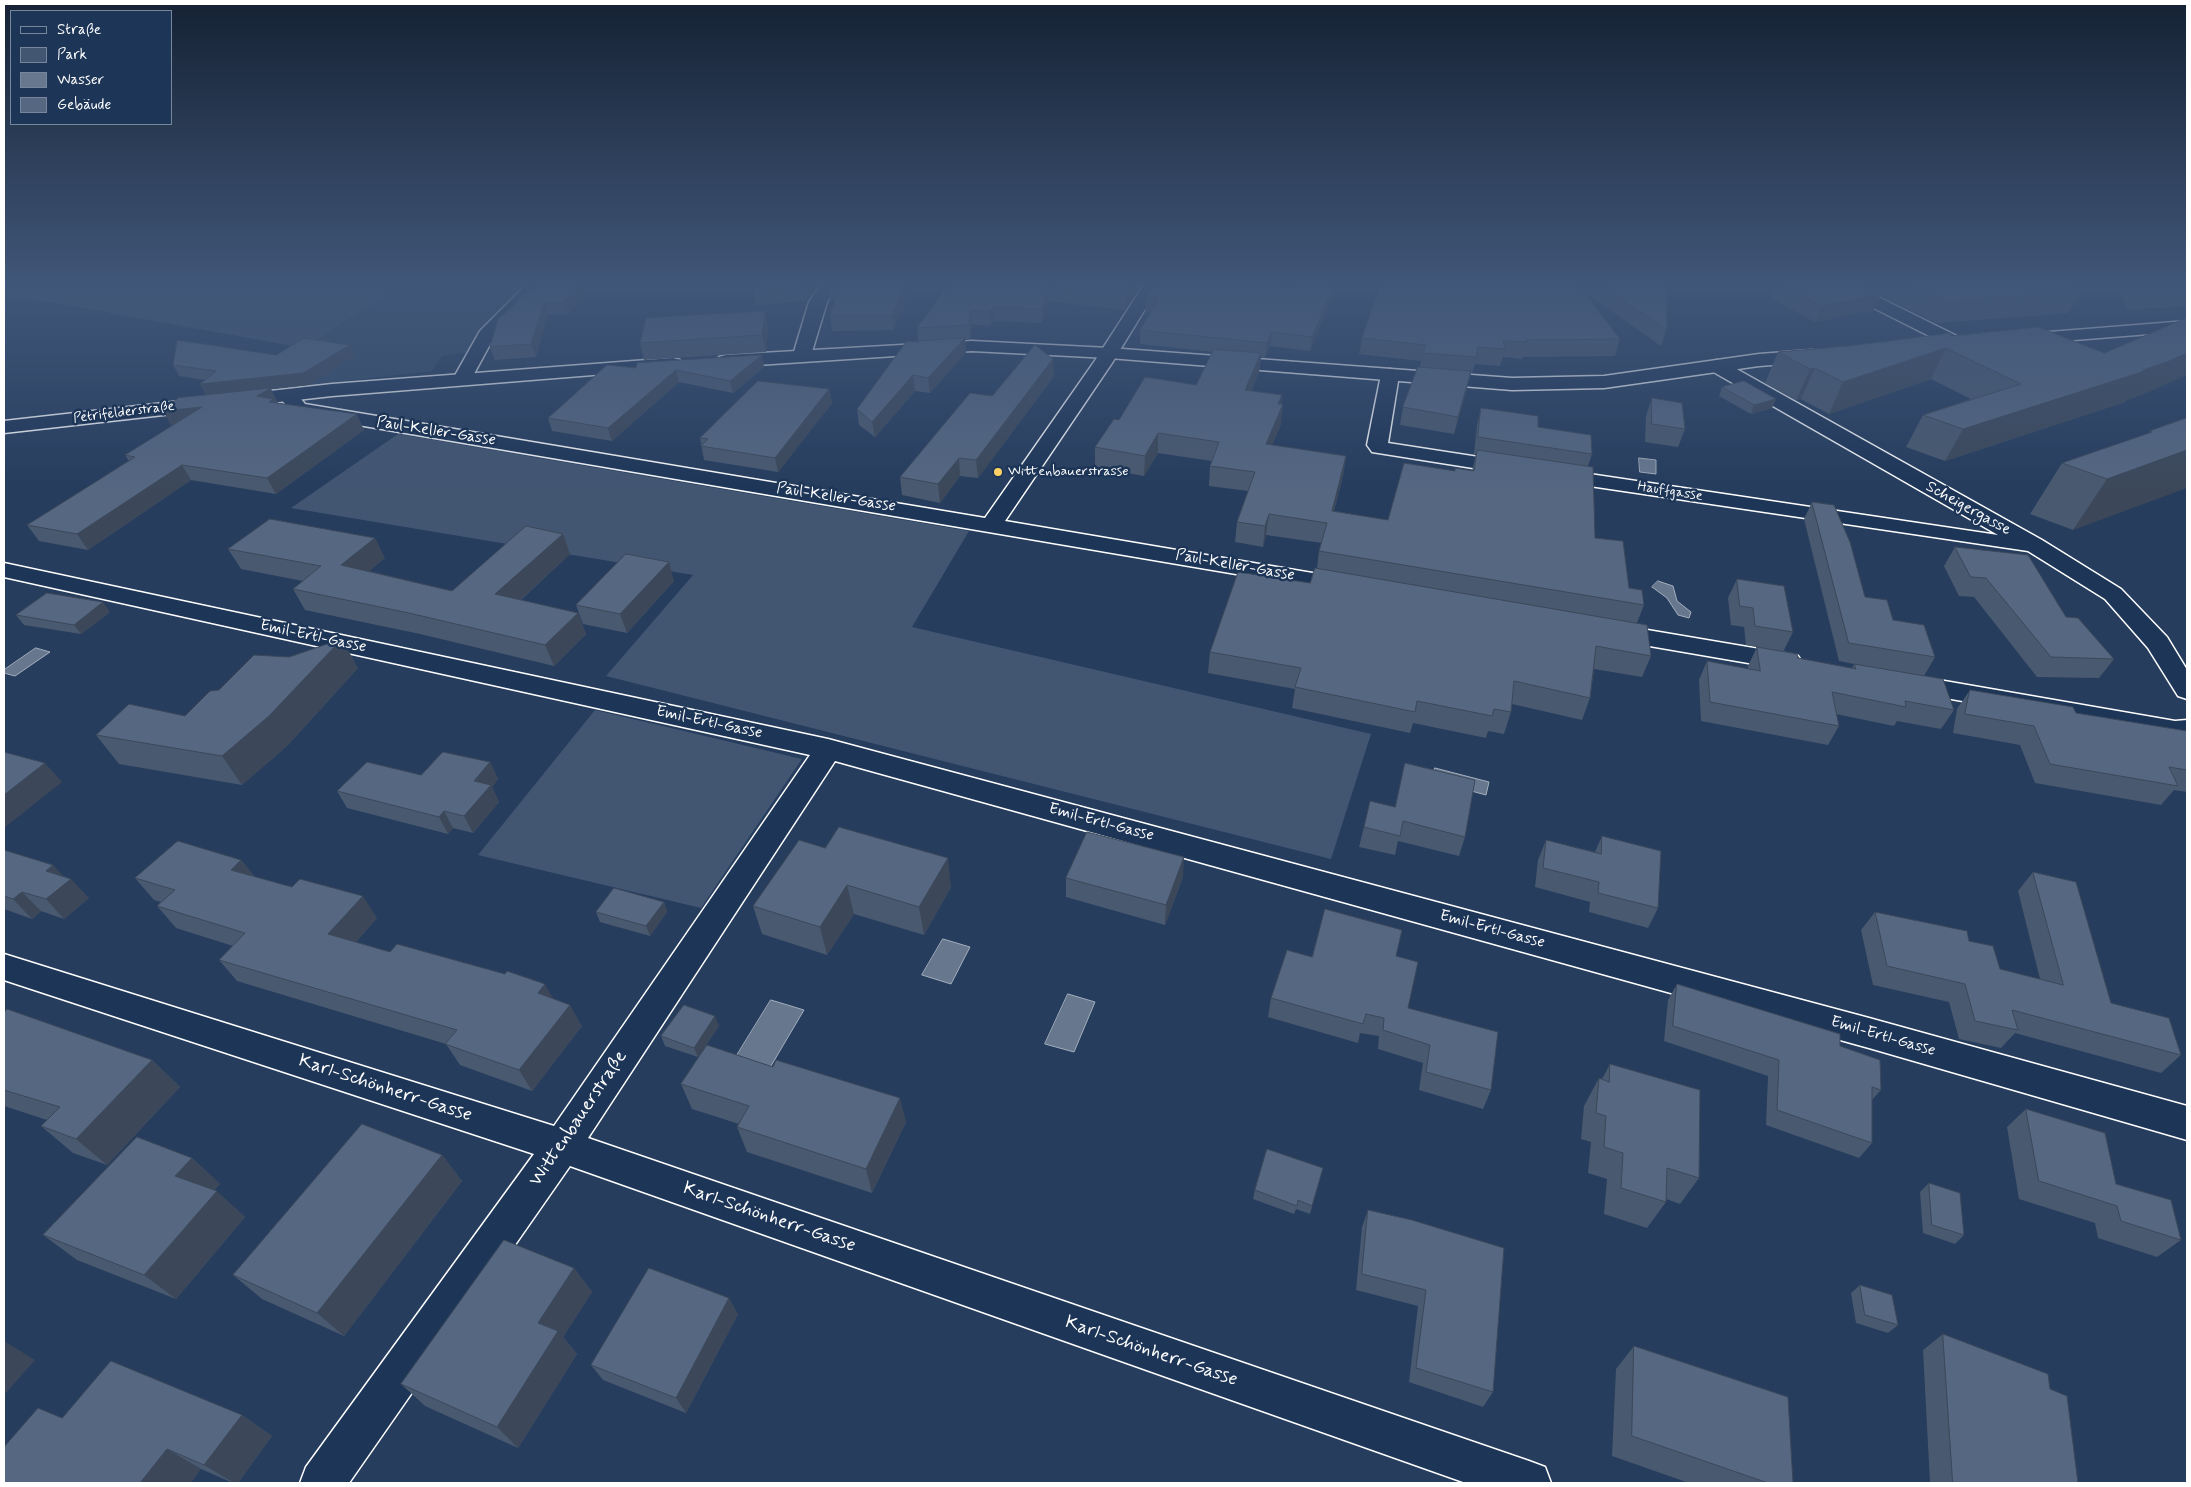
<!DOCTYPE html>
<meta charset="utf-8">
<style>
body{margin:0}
#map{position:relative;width:2191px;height:1487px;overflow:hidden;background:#263d5e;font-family:Mynerve,sans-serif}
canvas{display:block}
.frame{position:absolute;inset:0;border:5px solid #fff;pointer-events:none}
.legend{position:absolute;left:10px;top:10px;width:162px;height:115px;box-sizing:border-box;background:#1d3557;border:1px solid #77869a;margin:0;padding:6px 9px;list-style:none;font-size:15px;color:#fff}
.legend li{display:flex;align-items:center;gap:10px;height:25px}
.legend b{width:25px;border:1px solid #77869a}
</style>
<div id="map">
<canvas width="2191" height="1487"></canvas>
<div class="frame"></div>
<ul class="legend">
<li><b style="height:6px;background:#1d3557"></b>Straße</li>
<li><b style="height:14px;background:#425672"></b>Park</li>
<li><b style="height:14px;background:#67788e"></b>Wasser</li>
<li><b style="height:14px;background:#556781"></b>Gebäude</li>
</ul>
</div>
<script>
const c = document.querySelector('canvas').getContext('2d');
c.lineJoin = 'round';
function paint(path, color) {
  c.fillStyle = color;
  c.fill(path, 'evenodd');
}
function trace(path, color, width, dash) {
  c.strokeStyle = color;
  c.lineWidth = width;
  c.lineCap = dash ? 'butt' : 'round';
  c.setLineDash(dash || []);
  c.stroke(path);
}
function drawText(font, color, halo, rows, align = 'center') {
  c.font = font + ' Mynerve,sans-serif';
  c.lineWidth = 5;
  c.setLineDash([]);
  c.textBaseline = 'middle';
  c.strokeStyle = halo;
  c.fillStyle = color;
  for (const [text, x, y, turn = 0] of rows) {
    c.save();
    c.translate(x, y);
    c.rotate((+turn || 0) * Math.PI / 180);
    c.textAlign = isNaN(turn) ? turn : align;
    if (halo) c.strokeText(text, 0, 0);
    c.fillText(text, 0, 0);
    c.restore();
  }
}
paint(new Path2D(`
 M405,283H495L525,287L491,317L476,338L470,352L442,356L432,371L298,386L314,341Z`), '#344a68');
paint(new Path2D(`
 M4,283H405L304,348L49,302L4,297Z
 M398,434L969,531L912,627L1371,734L1331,859L606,676L693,575L291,508Z
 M595,710L802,759L701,908L478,855Z`), '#425672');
const water = new Path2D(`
 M1639,458L1656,460V474L1640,472Z
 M1658,581L1673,586L1677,601L1691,612L1689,618L1678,615L1667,598L1652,587Z
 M36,648L50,652L15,676L4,673V670Z
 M1435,768L1489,782L1486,795L1431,780Z
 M943,939L970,947L951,984L922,975Z
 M1068,994L1095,1002L1074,1052L1045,1044Z
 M771,1000L804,1010L768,1071L734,1060Z`);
paint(water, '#67788e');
trace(water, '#a4aebb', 1);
const minor = new Path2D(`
 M528,283H545L494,337L469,383H455L453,379L480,331Z
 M822,283H838L827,302L811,355L808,359H796L793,355L809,302Z
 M1145,283H1161L1112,363L1005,521L1348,579L1356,581L1360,586L1356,591L1348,593L299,415L292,413L278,395L281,391C294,388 298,395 305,404L985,518L1094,362Z
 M1830,283H1850L1967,341L1970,345L1967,349H1955L1832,287Z
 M1717,360L1724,362L2042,540L2121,589L2167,637L2187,670V699L2178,696L2148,648L2105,599L2028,551L1556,481L1549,479L1545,475L1549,471L1556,469L1998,535L1710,370L1708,366L1710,362Z
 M1390,369L1397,371L1399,375L1388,443L1511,462L1518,464L1522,468L1518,472L1511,474L1372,452L1367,445L1381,375L1383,371Z
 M4,563L828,739L1869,1018L2187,1106V1140L1869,1048L835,761L588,1138L1529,1461L1545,1467L1551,1483H1466L570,1166L349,1483H300L306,1467L534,1154L4,980V954L554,1126L810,755L4,577Z
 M1612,624L1789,654L1798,656L1802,662L1798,668L1789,670L1603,638L1600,632L1603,626Z
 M1910,675L2175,721L2187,720V738L2175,739L1901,690L1897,684L1901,678Z`);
const major = new Path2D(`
 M2187,321V331L2024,344L2018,343L2015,339L2018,335L2024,334Z
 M972,341L1109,348L1512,378L1604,376L1759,354L1812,350L1818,352L1821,356L1818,360L1812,362L1759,366L1604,388L1512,390L1109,358L972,351L726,367L719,365L717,361L719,357L726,355Z
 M673,358L680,360L682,364L680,368L332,396L4,433V421L332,384Z`);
trace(minor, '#fff', 3);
trace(major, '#fff', 3);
paint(minor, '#1d3557');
paint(major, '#1d3557');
paint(new Path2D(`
 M820,283L807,301L756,305L753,291Z
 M914,283L893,330L832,331L830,316L835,300H830L828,286Z
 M950,283H1143L1125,310L1049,301L1042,323L995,321L990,326L972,324L970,339L965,340L966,353L930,393L915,391L875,437L859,425L857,409L918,341L917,328Z
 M1338,283L1310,351L1270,346L1265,358L1261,357L1259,372L1251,391L1281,404V424L1272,445L1346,456L1343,476L1334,511L1388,520L1455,471H1472L1476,454H1474L1477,425L1481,408L1538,427L1592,454L1588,466L1595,538L1629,588L1644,605L1637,623L1651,656L1642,677L1594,669L1590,698L1582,720L1512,704L1511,712L1504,734L1488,731L1486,738L1413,723L1410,733L1292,708L1295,689L1208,673L1210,652L1310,583L1317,568L1319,551L1322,543L1266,535L1263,547L1235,542L1237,522L1248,491L1209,486L1210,466L1212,461L1158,453L1144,476L1095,467V447L1119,420L1196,385L1213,352L1140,344V330L1150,313L1145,312L1146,298L1291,288Z
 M1381,283H1658L1667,329L1661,346L1583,291L1620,339L1615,356L1523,357L1522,359L1503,357L1500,366L1475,364L1472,373H1471L1467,388L1454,434L1400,425L1403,407L1420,367L1421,361L1359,354L1362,338Z
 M1778,283H2075L2081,292L2069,313L1937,323L1880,295L1873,310L1815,322L1772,299Z
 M2117,283H2187V306L2128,310Z
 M592,290L567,315L548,314L536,357L495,360L490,347L518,302V299Z
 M765,311L768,328L766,352L644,360L640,343Z
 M1951,336L2146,393L2127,400L2125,402L1945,461L1906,447L1923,415L1971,399L1931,379L1829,414L1801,399L1796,400L1765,383L1778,352L1849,346Z
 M276,355L355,356L308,385L271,389L278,403L364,430L276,494L191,480L88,550L39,541L27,525L129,461L125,455L172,426L206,395L200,384L205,380L179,376L173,365Z
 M764,367L733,393L679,382L612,441L552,431L548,418L636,368Z
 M1054,376L978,478L960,476L940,503L902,495L900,477L992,396Z
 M1722,387L1772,408L1751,414L1719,396Z
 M829,389L832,403L778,472L704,460L700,438Z
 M1652,398L1685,429L1678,447L1645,442L1646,416Z
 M2187,418L2073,530L2030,514L2062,463L2148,434L2150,431Z
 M1812,502L1865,597L1935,657L1924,676L1954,710L1941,729L1897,721L1894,726L1836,714L1839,726L1828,745L1701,721L1699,680L1707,661L1748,669V666L1757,647L1746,645L1744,627L1731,625L1728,598L1737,579L1793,632L1783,652L1798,658L1852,668L1854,664L1839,661L1804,519Z
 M563,534L570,554L521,600L578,613L586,634L554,666L420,634L305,610L293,589L303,581L241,569L228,549L385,558L369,571L452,591Z
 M1955,547L2066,617L2114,659L2099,678L2037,677L1974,597L1959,596L1944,566Z
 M674,581L627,633L583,624L576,605Z
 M110,612L81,634L24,625L16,615Z
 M358,668L288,745L242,785L119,764L96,735L185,716Z
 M1970,690L2076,713L2187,731V792L2174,790L2161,805L2035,783L2020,745L1953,733L1957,709Z
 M490,762L498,779L492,787L499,802L473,833L453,828L448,834L347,808L337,791Z
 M1395,807L1465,837L1459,856L1398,841L1395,855L1359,847L1364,827Z
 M1602,836L1658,908L1648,928L1589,912L1590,902L1535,887L1538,860L1546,840L1595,852Z
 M825,848L951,887L924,935L854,914L827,955L762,934L753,906Z
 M4,850L64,876L89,898L64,919L41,911L32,919L4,909Z
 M241,860L254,876L377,918L356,942L553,999L582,1026L532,1091L460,1065L446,1044L237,981L219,960L233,946L176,928L157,906L161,902L154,900L135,878Z
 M2033,872L2111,1003L2181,1055L2161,1073L2015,1033L2001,1048L1959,1039L1949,1002L1873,985L1861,930L1875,912L1969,941L2000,969L2040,979L2018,891Z
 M1183,877L1165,925L1066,897V878Z
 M664,902L667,912L650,936L600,922L596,912Z
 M1396,956L1408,1008L1491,1090L1483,1109L1419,1090L1423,1063L1378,1049L1379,1036L1360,1033L1358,1043L1268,1017L1271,998L1312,957Z
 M1677,984L1840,1046L1881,1090L1872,1100V1143L1859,1158L1766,1125L1768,1076L1664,1041L1668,1000Z
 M4,1013L152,1060L180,1087L107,1165L73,1153L41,1126L47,1120L4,1106Z
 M719,1026L698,1057L665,1046L661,1036Z
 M1610,1064L1699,1178L1680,1204L1666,1199V1202L1647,1228L1604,1214L1607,1179L1588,1173L1591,1142L1581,1139L1584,1106L1599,1078L1602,1079Z
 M681,1084L906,1122L872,1193L747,1152L737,1127L739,1124L692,1109Z
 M2026,1109L2116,1184L2181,1240L2157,1257L2098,1238L2095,1223L2019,1199L2007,1127Z
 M442,1155L462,1181L344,1336L262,1299L233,1275Z
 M192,1158L220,1184L214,1190L245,1217L176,1299L77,1260L43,1235Z
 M1323,1168L1310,1214L1296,1209L1294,1214L1253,1199L1255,1190Z
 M1929,1183L1964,1235L1955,1244L1923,1233L1920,1192Z
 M1368,1210L1412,1220L1493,1392L1483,1407L1409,1382L1418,1306L1356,1290L1362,1227Z
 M574,1268L592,1292L563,1337L577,1354L518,1448L425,1406L401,1384Z
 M1860,1285L1898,1325L1888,1333L1856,1323L1851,1293Z
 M738,1314L686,1413L603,1380L591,1365Z
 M1943,1334L2050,1389L2078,1483H1930L1923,1350Z
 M1634,1346L1793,1483H1689L1612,1456L1616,1369Z
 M242,1415L272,1436L238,1483H233L201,1469L62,1418Z`), '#49596f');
paint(new Path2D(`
 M583,283H602L592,290L567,315L563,303Z
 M808,283H820L807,301L805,287Z
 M906,283H914L893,330L892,316Z
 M1134,283H1143L1125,310L1126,296Z
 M1335,283H1338L1310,351L1312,337Z
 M1049,287V301L1042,323V309Z
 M1881,294L1873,310L1815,322L1822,306Z
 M544,302L548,314L536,357L531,344Z
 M994,307L995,321L990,326L989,312Z
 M971,310L972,324L970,339L969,325Z
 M765,311L768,328L766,352L762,335Z
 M1272,332L1270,346L1265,358L1267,343Z
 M965,338L966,353L930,393L928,378Z
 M350,345L355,356L308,385L271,389L278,403L207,396L200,384Z
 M1946,348L1931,379L1829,414L1843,382Z
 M1261,353L1259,372L1243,409L1245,390Z
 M2187,353V375L2146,393L2127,400L2125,402L1945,461L1963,429Z
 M762,355L764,367L733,393L730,381Z
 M1053,359L1054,376L978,478L976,460Z
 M1815,368L1801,399L1796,400L1810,369Z
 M676,370L679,382L612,441L608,428Z
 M1471,371L1467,388L1454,434L1458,417Z
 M913,375L915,391L875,437L872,422Z
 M829,389L832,403L778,472L775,458Z
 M1282,395L1280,413L1283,404L1281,424L1264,464L1266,444L1278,404Z
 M1776,399L1772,408L1751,414L1754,405Z
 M202,407L172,427L163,411Z
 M357,414L364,430L276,494L267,478Z
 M1158,433V453L1144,476L1145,456Z
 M2187,450V488L2073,530L2107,479Z
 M1346,456L1343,476L1328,532L1332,511Z
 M959,458L960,476L940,503L938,484Z
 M182,465L191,480L88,550L77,534Z
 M1269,514L1266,535L1263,547L1265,526Z
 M563,534L570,554L504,615L495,594Z
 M375,538L385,558L352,586L341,565Z
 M669,562L674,581L627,633L620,614Z
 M103,602L110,612L81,634L74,625Z
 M578,613L586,634L554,666L545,645Z
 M342,639L358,668L288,745L242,785L222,756Z
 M490,762L498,779L492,787L499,802L473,833L464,816L474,781Z
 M45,763L62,782L4,828V795Z
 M444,811L453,828L448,834L439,817Z
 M1184,857L1183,877L1165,925L1166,905Z
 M948,858L951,887L924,935L919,907Z
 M241,860L258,882L231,870Z
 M53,865L68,881L71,879L89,898L64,919L46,899V871Z
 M847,885L854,914L827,955L820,927Z
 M22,892L41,911L32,919L13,899Z
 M363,896L377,918L344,956L328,934Z
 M664,902L667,912L650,936L646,926Z
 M545,984L557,1006L538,993Z
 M570,1005L582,1026L532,1091L519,1070Z
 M715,1016L719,1026L698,1057L694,1048Z
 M152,1060L180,1087L107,1165L76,1139Z
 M900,1098L906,1122L872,1193L866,1169Z
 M442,1155L462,1181L344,1336L317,1313Z
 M192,1158L220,1184L204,1202L175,1176Z
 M217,1191L245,1217L176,1299L144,1275Z
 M574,1268L592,1292L563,1337L577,1354L518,1448L497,1427L538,1323Z
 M729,1298L738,1314L686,1413L676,1398Z
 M4,1341L35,1360L4,1395Z
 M242,1415L272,1436L238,1483H234L204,1465Z
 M167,1449L201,1469L191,1483H140Z`), '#3c485a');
const building = new Path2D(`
 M538,283H583L563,303L544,302L531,344L490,347L498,319L521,299H518Z
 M754,283H808L805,287L753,291Z
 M830,283H906L892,316H830L839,285L828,286Z
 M950,283H1134L1126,296L1049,287L1042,309L994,307L989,312L971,310L969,325L917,328Z
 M1156,283H1261L1291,288L1293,283H1335L1312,337L1272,332L1267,343L1140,330L1158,300L1146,298Z
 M1381,283H1577L1620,339L1526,340L1527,342L1503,341L1505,349L1478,347L1476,357L1423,353L1426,345L1362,338Z
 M1598,283H1658L1666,284L1667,329Z
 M1778,283H1860L1881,294L1822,306Z
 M1905,283H2075L2081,292L1948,302Z
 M2140,283H2187V284L2142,287Z
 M765,311L762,335L640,343L646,318Z
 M2187,318V353L2167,362L2143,370L2145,371L1963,429L1923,415L2021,384L1946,348L1843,382L1815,368L1810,369L1778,352L1849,346L1951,333V336L2038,327L2104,353Z
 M304,338L350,345L303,373L200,384L216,371L173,365L177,340L276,355Z
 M965,338L928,378L913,375L872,422L857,409L906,342Z
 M1035,345L1053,359L976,460L959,458L938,484L900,477L970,393L992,396Z
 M1214,349L1261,353L1245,390L1282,395L1278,404H1283L1266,444L1346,456L1332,511L1388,520L1404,463L1455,471V468L1474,471L1477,450L1593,467L1595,538L1623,541L1629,588L1642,590L1644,605L1319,551L1327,523L1269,514L1265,526L1237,522L1255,472L1210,466L1219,442L1158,433L1145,456L1095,447L1114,419L1119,420L1145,377L1196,385Z
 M762,355L730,381L676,370L608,428L548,418L607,365L636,368L637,363Z
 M1418,367L1471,371L1458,417L1403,407Z
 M758,381L829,389L775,458L701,446L708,439L700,438Z
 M1744,381L1776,399L1754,405L1722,387Z
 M271,388L257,396L273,399L269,402L357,414L267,478L182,465L77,534L27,525L135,457L125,455L202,407L163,411L178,398Z
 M1652,398L1682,403L1685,429L1652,424Z
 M1481,408L1538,416V427L1591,435L1592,454L1478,437Z
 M2187,418V450L2107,479L2062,463L2152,432L2150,431Z
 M1812,502L1834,505L1850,542L1865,597L1887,600L1893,620L1924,625L1935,657L1849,643Z
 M270,519L375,538L341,565L452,591L526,526L563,534L495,594L578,613L545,645L409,613L293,589L321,566L228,549Z
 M1955,547L2028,555L2066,617L2078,618L2114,659L2051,657L1986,578L1971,577Z
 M626,554L669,562L620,614L576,605Z
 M1315,568L1647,625L1651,656L1596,646L1590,698L1514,681L1511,712L1494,709L1492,716L1417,701L1415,712L1295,687L1301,668L1210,652L1238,572L1310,583Z
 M1737,579L1784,586L1793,632L1755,626L1753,608L1740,606Z
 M47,593L103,602L74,625L16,615Z
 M342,639L269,716L222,756L96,735L129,704L185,716L210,691L219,690L254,655L289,657Z
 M1757,647L1797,654L1798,658L1856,669L1854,664L1943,679L1954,710L1905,701L1906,707L1832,692L1839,726L1710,702L1707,661L1760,671Z
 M1970,690L2073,707L2076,713L2187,731V770L2169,767L2178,786L2050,764L2034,726L1965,714Z
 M4,752L45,763L4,795Z
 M443,752L490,762L474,781L491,785L464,816L444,811L439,817L337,791L367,762L421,775Z
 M1405,763L1475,780L1465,837L1403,821L1400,836L1364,827L1370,801L1395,807Z
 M839,827L948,858L919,907L847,885L820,927L753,906L799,840L825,848Z
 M1087,832L1184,857L1166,905L1066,878Z
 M1602,836L1661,851L1658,908L1598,893L1599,882L1543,868L1546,840L1601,854Z
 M178,841L241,860L231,870L292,887L300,879L363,896L328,934L390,952L397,944L505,974L507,971L545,984L538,993L570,1005L519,1070L445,1044L457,1030L219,960L245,933L157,906L175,890L135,878Z
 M4,850L53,865L46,871L71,879L46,899L22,892L13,899L4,896Z
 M2033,872L2076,882L2111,1003L2169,1018L2181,1055L2012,1010L2018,1030L1975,1021L1965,984L1887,966L1875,912L1967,931L1969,941L1993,946L2000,969L2063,985Z
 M614,888L664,902L646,926L596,912Z
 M1325,909L1402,930L1396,956L1418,962L1408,1008L1498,1032L1491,1090L1426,1072L1430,1045L1383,1030L1384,1018L1366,1014L1363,1024L1271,998L1287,950L1312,957Z
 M1677,984L1840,1034V1046L1880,1060L1881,1090L1872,1087V1143L1777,1110L1779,1060L1673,1026Z
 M684,1005L715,1016L694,1048L661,1036Z
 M7,1009L152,1060L76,1139L41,1126L60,1107L4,1090V1013Z
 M707,1045L773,1067L776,1060L900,1098L866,1169L737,1127L749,1106L681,1084Z
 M1610,1064L1700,1090L1699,1178L1667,1168L1666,1202L1621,1188L1623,1153L1604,1147L1606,1116L1596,1113L1599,1078L1609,1082Z
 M2026,1109L2105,1133L2116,1184L2171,1200L2181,1240L2121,1221L2117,1206L2039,1181Z
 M362,1124L442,1155L317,1313L233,1275Z
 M137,1137L192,1158L175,1176L217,1191L144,1275L43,1235Z
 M1267,1149L1323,1168L1312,1206L1298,1200L1297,1206L1255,1190Z
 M1929,1183L1960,1193L1964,1235L1932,1225Z
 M1368,1210L1412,1220L1504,1248L1493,1392L1416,1368L1426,1290L1362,1274Z
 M504,1240L574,1268L538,1323L558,1331L497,1427L401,1384Z
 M649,1268L729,1298L676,1398L591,1365Z
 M1860,1285L1892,1295L1898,1325L1865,1315Z
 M1943,1334L2048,1374L2050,1389L2067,1396L2078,1483H1953Z
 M1634,1346L1788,1397L1793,1483H1768L1632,1436Z
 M111,1361L242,1415L204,1465L167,1449L140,1483H4V1447L38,1408L62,1418Z`);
paint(building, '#556781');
trace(building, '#3c485a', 1);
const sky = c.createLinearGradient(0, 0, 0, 491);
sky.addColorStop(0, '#152234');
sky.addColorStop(0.58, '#415779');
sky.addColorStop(1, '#41577900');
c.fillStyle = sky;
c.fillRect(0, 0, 2191, 491);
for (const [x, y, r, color] of [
 [998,472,5,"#ffd166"]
]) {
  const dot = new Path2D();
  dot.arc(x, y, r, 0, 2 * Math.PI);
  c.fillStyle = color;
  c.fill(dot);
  trace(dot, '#1d3557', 2);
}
drawText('14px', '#fff', '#1d3557', [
 ["Petrifelderstraße",124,413,-7],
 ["Hauffgasse",1670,492,9]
]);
drawText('14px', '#fff', '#1d3557', [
 ["Wittenbauerstrasse",1008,472]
], 'left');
drawText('16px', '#fff', '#1d3557', [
 ["Paul-Keller-Gasse",436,432,9],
 ["Paul-Keller-Gasse",836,498,9],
 ["Scheigergasse",1968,509,29],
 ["Paul-Keller-Gasse",1235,566,10],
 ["Emil-Ertl-Gasse",313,637,12],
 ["Emil-Ertl-Gasse",709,723,12],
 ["Emil-Ertl-Gasse",1101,823,15],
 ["Emil-Ertl-Gasse",1492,930,15],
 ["Emil-Ertl-Gasse",1883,1037,16]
]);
drawText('19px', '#fff', '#1d3557', [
 ["Karl-Schönherr-Gasse",385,1089,18],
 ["Wittenbauerstraße",579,1119,-56],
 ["Karl-Schönherr-Gasse",769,1218,19],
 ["Karl-Schönherr-Gasse",1151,1352,19]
]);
</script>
